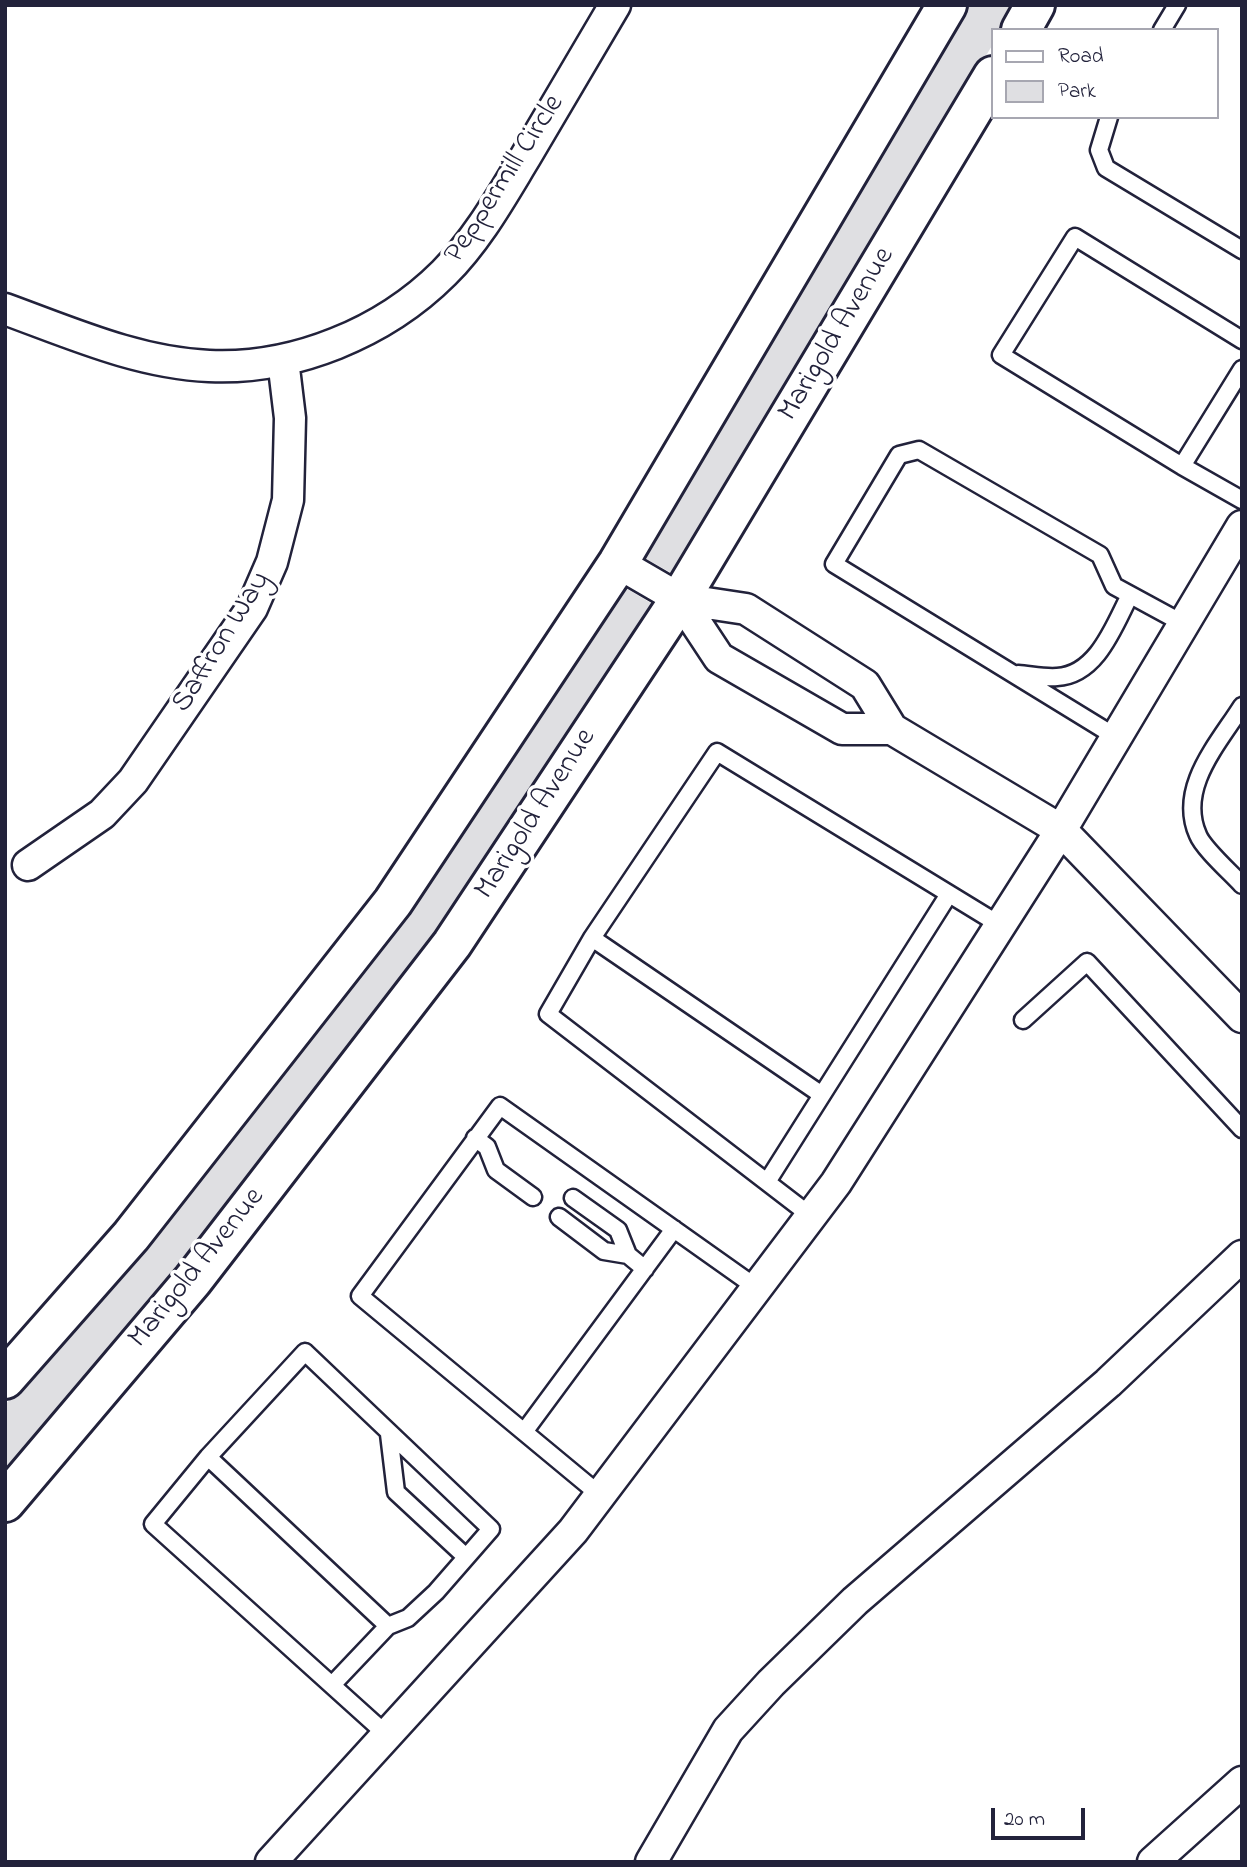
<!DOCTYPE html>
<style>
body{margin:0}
#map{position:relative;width:1247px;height:1867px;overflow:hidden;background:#fff;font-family:"Indie Flower",sans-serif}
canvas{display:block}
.frame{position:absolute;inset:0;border:7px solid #22223b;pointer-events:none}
.legend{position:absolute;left:991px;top:28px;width:228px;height:91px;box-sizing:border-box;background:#fff;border:2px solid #a7a7b1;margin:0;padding:9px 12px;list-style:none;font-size:21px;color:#22223b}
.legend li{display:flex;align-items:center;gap:14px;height:35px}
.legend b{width:35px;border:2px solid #a7a7b1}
.scale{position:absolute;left:991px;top:1808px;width:94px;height:32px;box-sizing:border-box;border:4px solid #22223b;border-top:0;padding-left:9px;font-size:21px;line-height:24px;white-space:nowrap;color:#22223b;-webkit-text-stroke:5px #fff;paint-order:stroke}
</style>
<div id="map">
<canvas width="1247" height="1867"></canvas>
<div class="frame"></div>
<ul class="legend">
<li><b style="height:9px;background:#fff"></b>Road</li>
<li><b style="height:19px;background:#dfdfe2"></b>Park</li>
</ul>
<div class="scale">20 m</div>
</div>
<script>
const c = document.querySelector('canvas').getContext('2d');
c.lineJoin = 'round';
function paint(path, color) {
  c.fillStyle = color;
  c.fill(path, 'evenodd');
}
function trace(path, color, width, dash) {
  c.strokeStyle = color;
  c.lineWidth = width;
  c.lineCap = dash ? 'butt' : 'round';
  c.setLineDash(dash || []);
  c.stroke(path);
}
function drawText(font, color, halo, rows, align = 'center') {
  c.font = font + ' "Indie Flower",sans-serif';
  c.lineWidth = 7;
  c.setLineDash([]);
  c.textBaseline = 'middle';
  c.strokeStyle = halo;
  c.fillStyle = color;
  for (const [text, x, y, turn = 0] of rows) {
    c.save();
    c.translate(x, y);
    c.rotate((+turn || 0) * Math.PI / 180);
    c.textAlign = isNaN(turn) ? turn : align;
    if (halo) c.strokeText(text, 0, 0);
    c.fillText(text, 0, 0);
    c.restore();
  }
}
paint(new Path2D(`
 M966,5H1016L1002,30H993V44L675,575L641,556Z
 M622,586L656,606L439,935L179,1271L5,1477V1405L133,1260Z`), '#dfdfe2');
const lane = new Path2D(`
 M1162,30L1177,5
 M1109,117L1099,150L1106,168L1242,250
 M1242,340L1075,237L1001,355L1182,466L1242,500
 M1182,466L1242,369
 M1018,674C1031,675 1044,678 1057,677C1097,675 1114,626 1130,595
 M1242,706C1218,744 1177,788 1198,835C1203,848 1231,873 1242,885
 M1116,737L834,564L899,455L919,450L1100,555L1114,586L1184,624
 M592,938L822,1095
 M1023,1020L1087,962L1242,1129
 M475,1138L487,1147L496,1170L533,1197
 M767,1182L949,894
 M573,1198L618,1230L628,1255
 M811,1216L548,1014L592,938L717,752L1000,925
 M559,1217L604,1251L628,1255L645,1269
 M524,1432L674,1229
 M389,1434L396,1492L466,1557
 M208,1457L305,1352L491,1529L436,1592L408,1618L388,1626
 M600,1495L360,1296L500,1106L757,1288
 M332,1685L388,1626L208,1457L153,1524L387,1735`);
const street = new Path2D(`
 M5,309C71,333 138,363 209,366C294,370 384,333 444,273C478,239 501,197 526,156C556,105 586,55 615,5
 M618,563L680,599L746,609L865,685L892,729L1061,830L1242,526
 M680,599L719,658L842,729H892
 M28,865L102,814L133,781L252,608L272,562L288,500L290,418L283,360
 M271,1862L573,1531L836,1183L1061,830L1242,1017
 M651,1862L728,1730L771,1683L855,1601L1108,1383L1242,1256
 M1153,1862L1242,1782`);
const secondary = new Path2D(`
 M1021,30L1035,5
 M5,1379L131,1236L393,902L618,563L947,5
 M5,1502L193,1280L452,944L680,599L993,76`);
trace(lane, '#22223b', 21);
trace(street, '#22223b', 35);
trace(secondary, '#22223b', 44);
trace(lane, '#fff', 16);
trace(street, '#fff', 30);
trace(secondary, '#fff', 38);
drawText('30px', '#22223b', '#fff', [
 ["Peppermill Circle",506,180,-57],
 ["Marigold Avenue",838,335,-59],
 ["Saffron Way",223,643,-58],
 ["Marigold Avenue",537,815,-57],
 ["Marigold Avenue",198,1269,-51]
]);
</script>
